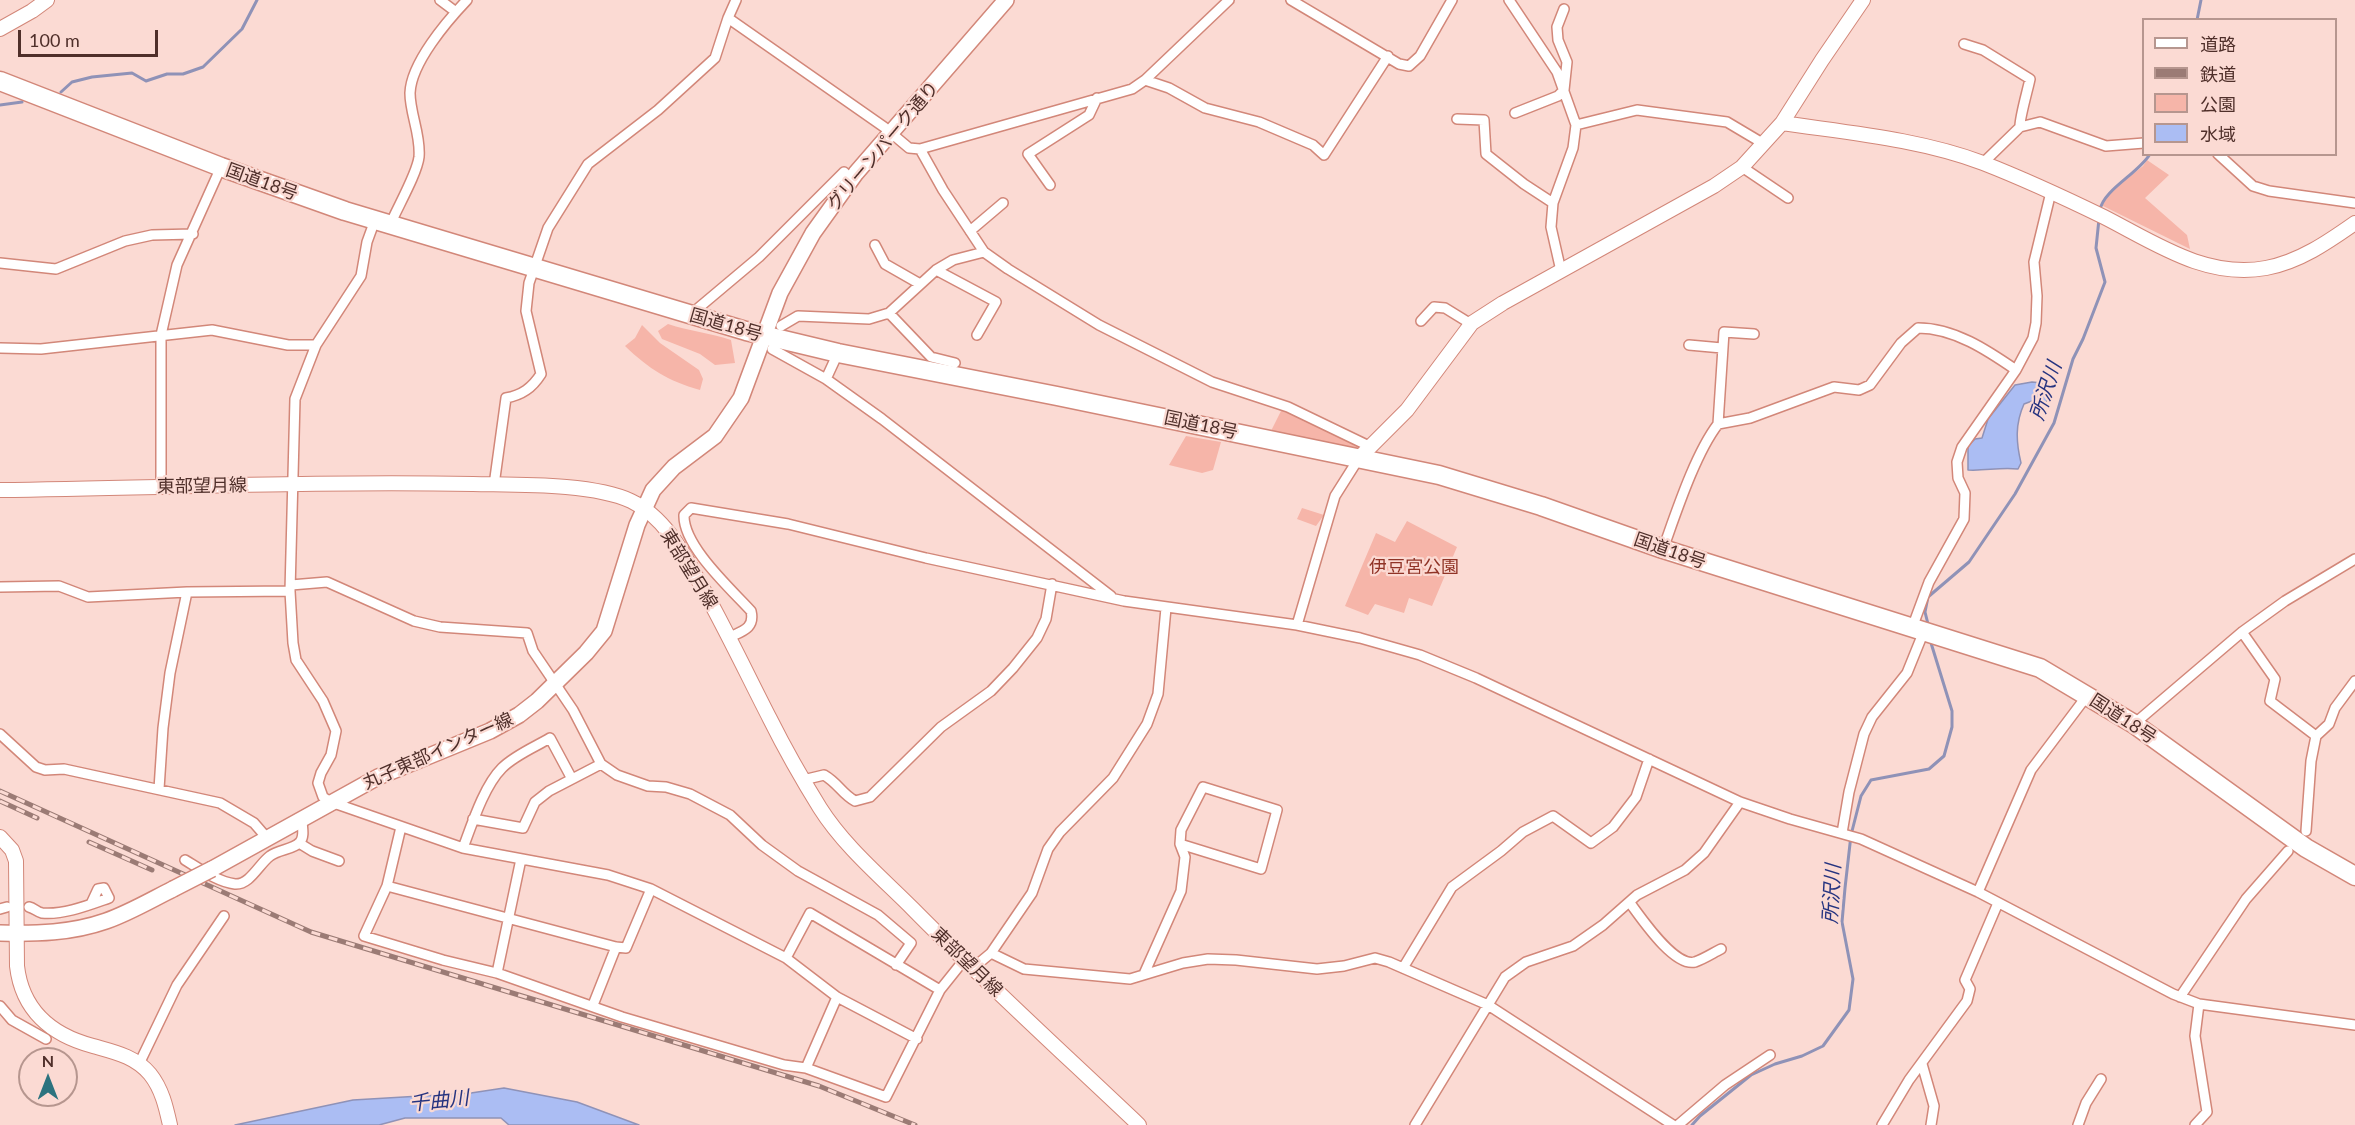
<!DOCTYPE html>
<meta charset="utf-8">
<style>
body{margin:0}
#map{position:relative;width:2355px;height:1125px;overflow:hidden;background:#fbdad3;font-family:Lato,"Noto Sans JP",sans-serif}
canvas{display:block}
.legend{position:absolute;left:2142px;top:18px;width:195px;height:138px;box-sizing:border-box;background:#fbdad3;border:2px solid #b6968f;margin:0;padding:8px 10px;list-style:none;font-size:18px;color:#4f2f2a}
.legend li{display:flex;align-items:center;gap:12px;height:30px}
.legend b{width:30px;border:2px solid #b6968f}
.north{position:absolute;left:18px;top:1047px;width:60px;height:60px;box-sizing:border-box;background:#fbdad3;border:2px solid #b6968f;border-radius:50%;rotate:0deg;font-size:16px;font-weight:700;line-height:24px;text-align:center;color:#4f2f2a}
.north::after{content:'';display:block;margin:auto;width:21px;height:27px;background:#2c737f;clip-path:polygon(50% 0,100% 100%,50% 72%,0 100%)}
.scale{position:absolute;left:18px;top:30px;width:140px;height:27px;box-sizing:border-box;border:3px solid #4f2f2a;border-top:0;padding-left:8px;font-size:18px;line-height:21px;white-space:nowrap;color:#4f2f2a;-webkit-text-stroke:4px #fbdad3;paint-order:stroke}
</style>
<div id="map">
<canvas width="2355" height="1125"></canvas>
<ul class="legend">
<li><b style="height:8px;background:#fff"></b>道路</li>
<li><b style="height:8px;background:#9b7b75"></b>鉄道</li>
<li><b style="height:16px;background:#f6b5a9"></b>公園</li>
<li><b style="height:16px;background:#abbdf3"></b>水域</li>
</ul>
<div class="north">N</div>
<div class="scale">100 m</div>
</div>
<script>
const c = document.querySelector('canvas').getContext('2d');
c.lineJoin = 'round';
function paint(path, color) {
  c.fillStyle = color;
  c.fill(path, 'evenodd');
}
function trace(path, color, width, dash) {
  c.strokeStyle = color;
  c.lineWidth = width;
  c.lineCap = dash ? 'butt' : 'round';
  c.setLineDash(dash || []);
  c.stroke(path);
}
function drawText(font, color, halo, rows, align = 'center') {
  c.font = font + ' Lato,"Noto Sans JP",sans-serif';
  c.lineWidth = 4.5;
  c.setLineDash([]);
  c.textBaseline = 'middle';
  c.strokeStyle = halo;
  c.fillStyle = color;
  for (const [text, x, y, turn = 0] of rows) {
    c.save();
    c.translate(x, y);
    c.rotate((+turn || 0) * Math.PI / 180);
    c.textAlign = isNaN(turn) ? turn : align;
    if (halo) c.strokeText(text, 0, 0);
    c.fillText(text, 0, 0);
    c.restore();
  }
}
paint(new Path2D(`
 M2147,160L2169,175L2145,198L2187,235L2190,249L2101,205L2115,188L2143,166Z
 M668,324C689,331 710,333 731,340L735,363L715,365L700,354L662,339L658,331Z
 M642,325L660,343L699,370L703,379L700,390C668,381 649,369 625,346L635,338Z
 M1282,409L1361,446L1355,449L1270,433Z
 M1186,436L1221,442L1213,470L1202,473L1169,465Z
 M1302,508L1324,515L1316,526L1297,519Z
 M1407,521L1457,547L1432,606L1409,598L1404,613L1375,604L1368,615L1345,606L1376,533L1395,542Z`), '#f6b5a9');
const water = new Path2D(`
 M2032,382L2042,383L2047,397L2046,405L2032,401L2024,404C2015,424 2016,442 2021,463L2018,469C1999,467 1986,471 1968,470V446L1975,439L1982,438L1988,419L2015,385Z
 M504,1088L577,1102L639,1125H509L501,1118H405L379,1125H235L353,1100L471,1093Z`);
paint(water, '#abbdf3');
trace(water, '#8f92b7', 1.5);
trace(new Path2D(`
 M2197,20L2201,0
 M61,92L72,82L92,77L132,73L146,81L167,74H183L203,67L242,29L257,0
 M0,105L22,102
 M2100,210C2103,190 2139,173 2150,154
 M1928,624L1925,612L1928,597L1969,562L2015,494L2054,423L2073,359L2083,339L2105,282L2096,248L2099,219
 M1692,1125L1700,1116L1751,1075L1775,1064L1802,1056L1823,1046L1849,1010L1853,979L1842,922L1845,888L1851,835L1861,796L1871,780L1929,769L1944,756L1952,727V711L1931,643`), '#8f92b7', 3);
const street = new Path2D(`
 M440,0L456,12
 M1291,0L1399,64L1409,66L1420,56L1452,0
 M1509,0L1557,72L1576,125L1573,148L1553,203L1551,227L1561,271
 M728,18L884,127L909,148L920,149L1132,89L1145,80L1229,0
 M1964,44L1983,50L2030,79C2028,89 2019,120 2020,127
 M1145,80L1169,88L1205,108L1259,122L1313,145L1324,155L1388,56
 M1515,113L1558,96L1564,90L1567,62L1558,40L1557,27L1564,9
 M1457,119L1484,120L1486,154L1524,184L1553,203
 M1576,125L1637,110L1727,122L1764,144
 M920,149L943,190L984,252L1008,269L1099,325L1212,382L1288,407L1371,447
 M2218,154L2253,186L2269,191L2355,203
 M1983,163L2020,127L2040,122L2106,146L2144,143
 M1742,167L1788,198
 M1050,185L1028,154L1089,115L1097,98
 M375,220L367,242L361,276L316,345L295,399L290,591L293,643L296,660L323,701L336,731L331,755L321,773L318,783L323,797L331,802L463,848L608,875L651,889L786,958L837,997L917,1039
 M390,225C397,208 417,174 419,157C421,135 410,114 410,93C411,63 447,21 467,0
 M970,231L1003,203
 M875,245L885,264L920,284
 M0,263L56,269L125,241L152,235L193,234
 M936,270L996,302L977,335
 M889,313L931,357L955,363
 M690,315L759,257L844,172L852,180
 M1421,321L1434,307L1445,308L1471,324
 M781,326L798,316L869,319L889,313L936,270L953,260L984,252
 M1689,345L1722,348
 M0,348L41,349L212,330L288,345H316
 M772,349L826,379L882,419L1111,596
 M826,379L838,353
 M1718,424L1724,332L1754,334
 M494,485L506,398C522,395 532,388 541,374L526,311L529,283L548,228L588,164L658,110L715,58L728,18L736,0
 M161,487V335L177,265L221,167
 M1663,549C1676,513 1695,454 1718,424L1750,418L1834,387L1859,390L1870,385L1901,343L1918,328C1954,328 1987,350 2016,370
 M291,585L327,582L414,621L440,627L527,633L533,651L573,710L601,764L617,775L648,786L666,787L690,794L730,815L762,845L798,871L878,915L911,943L896,965
 M0,587L59,586L88,597L187,592L290,591
 M1297,625L1335,496L1359,458
 M1912,628L1929,582L1964,519L1965,493L1958,478L1957,462L1962,447L2016,370L2033,338L2036,323L2037,296L2034,262L2051,192
 M2242,632L2275,679L2270,701L2316,736
 M730,637C743,631 755,628 751,611C731,589 683,546 684,515L691,508L788,524L926,558L1124,601L1297,625L1360,638L1420,655L1476,678L1740,802L1790,819L1861,839L1978,892L2173,994L2199,1004L2355,1025
 M2134,724L2242,632L2285,601L2355,559
 M0,734L36,767L45,770L64,769L220,803L254,823L267,838
 M803,780L824,775C838,783 842,794 855,801L870,797L941,727L991,691L1013,668L1037,638L1046,619L1052,584
 M159,789L163,728L170,673L187,592
 M473,819L523,828L535,802L549,791L601,764
 M401,827L387,886L364,936L443,960L497,973L622,1017L784,1065L806,1068
 M2306,831L2311,761L2316,736L2329,724L2335,708L2355,681
 M1842,833L1849,792L1864,734L1872,717L1907,673L1924,631
 M299,843L312,851L339,861
 M463,848C472,824 484,786 502,768C515,755 535,747 550,738L572,779
 M185,860C200,869 218,882 235,884C250,885 259,864 270,856C279,849 293,850 300,842C305,836 302,827 302,820
 M387,886L616,947L626,948L651,889
 M1978,892L2031,770L2083,701L2091,699
 M1630,903C1642,919 1674,967 1695,962C1704,959 1713,953 1721,949
 M29,907C34,908 37,912 42,913C64,915 89,905 109,898L104,888L98,889L91,904
 M0,909L7,907
 M991,953L1024,969L1130,979L1183,963L1208,959L1236,960L1317,969L1344,966L1375,958L1389,962L1488,1005L1673,1125
 M786,958L810,913L940,990
 M973,968L991,953L1032,893L1048,849L1060,832L1113,778L1147,724L1158,694L1166,608
 M1403,968L1452,887L1501,851L1523,832L1553,816L1591,843L1613,827L1636,797L1649,759
 M497,973L521,859
 M1144,974L1181,891L1185,857L1180,844L1181,830L1203,787L1277,810L1261,869L1180,844
 M837,997L806,1068L886,1097L940,990L964,960
 M2180,997L2246,899L2288,851
 M593,1005L616,947
 M0,1006L12,1020L46,1039
 M139,1064L177,985L224,916
 M1922,1064L1934,1106L1931,1125
 M1415,1125L1505,977L1526,962L1573,946L1603,925L1637,895L1685,870L1704,853L1740,802
 M1678,1125L1725,1085L1770,1055
 M1882,1125L1909,1080L1967,1001L1970,989L1965,980L1998,903
 M2078,1125L2086,1103L2101,1079
 M2195,1125L2207,1112L2195,1036L2199,1004`);
const secondary = new Path2D(`
 M0,29L32,11L47,0
 M1782,123C1849,133 1919,139 1983,163C2024,179 2065,198 2104,217C2155,243 2206,279 2266,268C2299,262 2328,242 2355,223
 M1359,458L1407,410L1472,323L1503,303L1714,186L1742,167L1782,123L1822,60L1863,0
 M0,490C158,488 315,481 473,484C517,485 592,483 631,501C669,519 687,561 707,596C729,636 749,678 770,719C785,749 802,779 820,808C844,846 881,877 913,909C986,983 1063,1053 1139,1125
 M0,837L12,850L16,861L17,966C22,1010 51,1035 93,1046C114,1052 135,1056 150,1074C162,1089 166,1107 170,1125`);
const primary = new Path2D(`
 M212,869L378,777L490,731L519,715L537,701L586,653L604,631L637,525L653,490L674,467L715,436L741,398L780,293L813,233L856,173L1006,0
 M0,933C36,934 72,933 106,921C129,913 151,900 173,889`);
const highway = new Path2D(`
 M0,81L221,167L345,211L746,331L838,353L1057,396L1439,475L1541,506L1663,549L2040,668L2134,724L2306,848L2355,876`);
trace(street, '#d28779', 12);
trace(secondary, '#d28779', 16);
trace(primary, '#d28779', 18);
trace(highway, '#d28779', 21);
trace(street, '#fff', 9);
trace(secondary, '#fff', 14);
trace(primary, '#fff', 15);
trace(highway, '#fff', 18);
const rail = new Path2D(`
 M0,791L311,932L819,1086L915,1125
 M0,801L37,818
 M89,842L152,870`);
trace(rail, '#9b7b75', 5);
trace(rail, '#fbdad3', 3, [9]);
const primaryBridge = new Path2D(`
 M173,889L212,869`);
trace(primaryBridge, '#d28779', 18, []);
trace(primaryBridge, '#fff', 15);
drawText('18px', '#4f2f2a', '#fbdad3', [
 ["グリーンパーク通り",883,146,-50],
 ["国道18号",262,182,20],
 ["国道18号",726,325,16],
 ["国道18号",1201,425,12],
 ["東部望月線",202,486,-1],
 ["国道18号",1670,551,19],
 ["東部望月線",689,569,58],
 ["国道18号",2123,719,33],
 ["丸子東部インター線",438,751,-24],
 ["東部望月線",967,962,44]
]);
drawText('18px', '#903326', '#fbdad3', [
 ["伊豆宮公園",1414,567]
]);
drawText('italic 20px', '#263480', '#fbdad3', [
 ["所沢川",2046,391,-72],
 ["所沢川",1832,894,-87],
 ["千曲川",439,1101,-6]
]);
</script>
